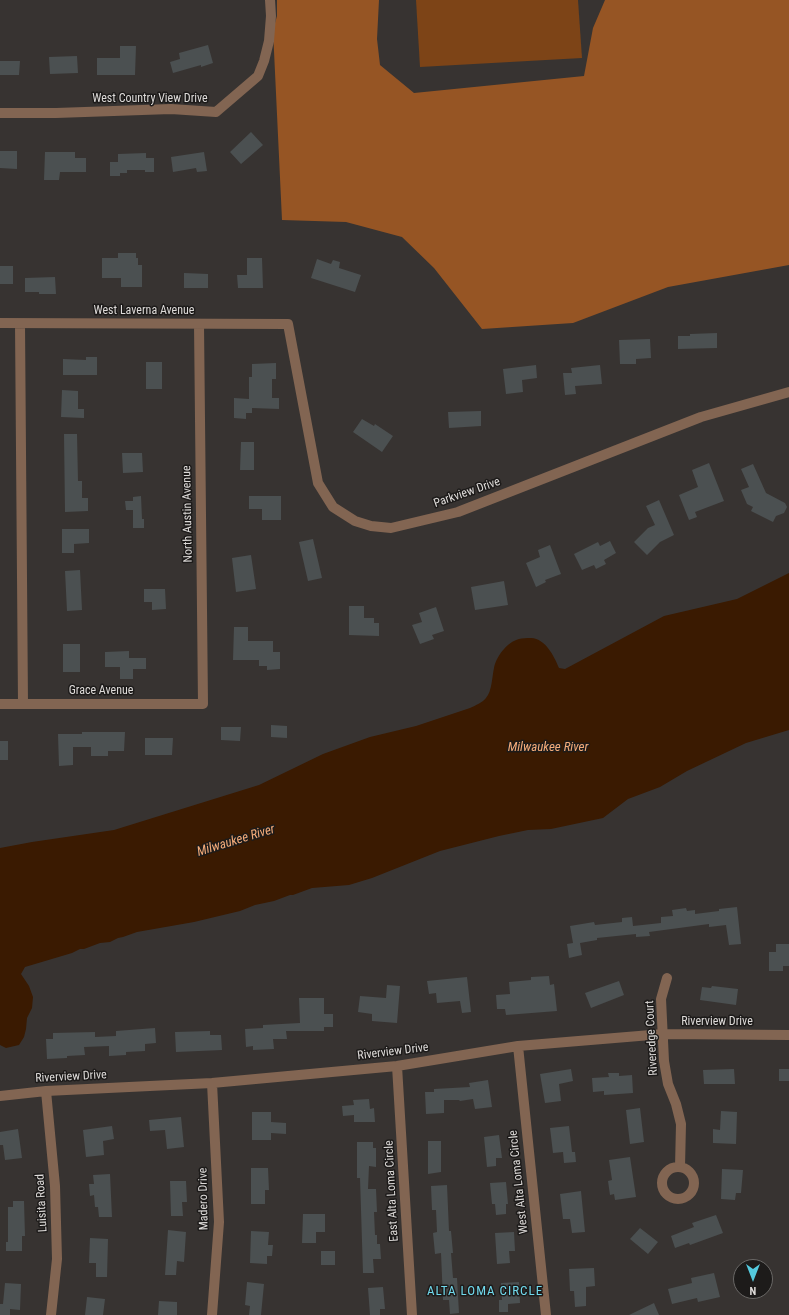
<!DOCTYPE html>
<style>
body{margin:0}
#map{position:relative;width:789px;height:1315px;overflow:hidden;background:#373331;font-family:"Roboto Condensed",sans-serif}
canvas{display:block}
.north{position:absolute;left:733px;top:1259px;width:40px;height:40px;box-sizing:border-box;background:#1d1b1a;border:1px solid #6a6866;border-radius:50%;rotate:180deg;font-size:11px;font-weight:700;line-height:16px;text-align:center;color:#dedbd9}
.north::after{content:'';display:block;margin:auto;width:14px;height:18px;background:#54cade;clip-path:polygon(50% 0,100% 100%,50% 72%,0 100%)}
</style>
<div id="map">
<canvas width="789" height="1315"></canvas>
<div class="north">N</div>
</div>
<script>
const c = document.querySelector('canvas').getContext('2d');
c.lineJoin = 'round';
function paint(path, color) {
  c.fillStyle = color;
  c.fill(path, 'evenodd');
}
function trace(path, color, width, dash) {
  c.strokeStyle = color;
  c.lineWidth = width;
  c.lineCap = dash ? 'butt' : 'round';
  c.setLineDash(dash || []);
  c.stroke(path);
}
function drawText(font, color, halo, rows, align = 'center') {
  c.font = font + ' "Roboto Condensed",sans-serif';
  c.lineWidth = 3;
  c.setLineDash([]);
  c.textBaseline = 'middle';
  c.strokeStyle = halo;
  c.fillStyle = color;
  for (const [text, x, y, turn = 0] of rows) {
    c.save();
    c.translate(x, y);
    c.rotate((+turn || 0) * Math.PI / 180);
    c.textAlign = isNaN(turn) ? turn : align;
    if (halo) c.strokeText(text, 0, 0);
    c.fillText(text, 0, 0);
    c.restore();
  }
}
paint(new Path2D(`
 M416,0H578L582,58L420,67Z`), '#7d4417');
paint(new Path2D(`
 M277,0H379L377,39L380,65L414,93L584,76L593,28L605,0H789V265L668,287L573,323L482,329L434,268L402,237L346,222L282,220L273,30L277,16Z`), '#965524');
paint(new Path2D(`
 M789,573V730L746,743L687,771L660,787L628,799L603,818L551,829L528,830L499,836L440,851L372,878L349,885L312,888L293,895H290L274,901L255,905L240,911L194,922L137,932L123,937L118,938L110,942L100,943L84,949H80L72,953L25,967L21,974L29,986L33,997L32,1008L27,1018L26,1029L24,1037L19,1045L6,1048L0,1045V848L32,842L114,830L259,785L323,754L370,737L416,726L470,708C476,705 482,703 486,698C492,691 492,677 494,668C496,657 507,642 519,639C522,638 527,638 531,638C546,639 554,656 559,668L565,669L664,616L737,599Z`), '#3a1a01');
paint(new Path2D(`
 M208,45L213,63L201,67V65L173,73L170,62L180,59L179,53Z
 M120,46H136L135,75H97V58H120Z
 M77,56L78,73L50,74L49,57Z
 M0,61H20L19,75H0Z
 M251,132L263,145L241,164L230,152Z
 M0,151H17V169L0,168Z
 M45,152H75V158H86V172H60L59,180H44Z
 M204,152L207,171L197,172L196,168L173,172L171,157Z
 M146,153V158H154V172H145V170H127V173H120V176H110V162H118V154Z
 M118,253H136V258H138V265H142V287H121V278H102V258H118Z
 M247,258H262L263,288H238L237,275H247Z
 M317,259L331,264L333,260L340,262L339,268L361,275L355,292L311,278Z
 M0,266H13V284H0Z
 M184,273L208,274V288H184Z
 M55,277L56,294H39V292H25V278Z
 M717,333V348L678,349V336H690V334Z
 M650,339L651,358L636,359V364H620L619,340Z
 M86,357H97V375H63V359L86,360Z
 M146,362H162V389H146Z
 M276,363V379H272V398H279V409L252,408V413H246V419L234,418V398L249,399V377H252V364Z
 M536,365L537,378L522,380L523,392L506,394L503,369Z
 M600,365L602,384L575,386L576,394L565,395L563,373H572L571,368Z
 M62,390L78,391V409H84V418L61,417Z
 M481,411V426L449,428L448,412Z
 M362,419L374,426L375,424L393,436L382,452L353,432Z
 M64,434H77L78,481H82V498H88V511L65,512Z
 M241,442H254V470H240Z
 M122,453H142L143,472L123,473Z
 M709,463L724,501L695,512L697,517L689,520L679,495L698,487L692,470Z
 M753,464L766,493L785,503L787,507L784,513L776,516L773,522L751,511L753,507L747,504L741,490L749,487L741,469Z
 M141,496L142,519H144V528H133V510H126L125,501H133V497Z
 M249,496H281V520H262V509H249Z
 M659,500L674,535L660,542L647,555L634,542L648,528L655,525L646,506Z
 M62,529H89V543L74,544V553H62Z
 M313,539L322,578L308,581L299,542Z
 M610,541L616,553L604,560L606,564L596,569L594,565L582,570L574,554L598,542L600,546Z
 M550,545L561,574L545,580L546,582L536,587L526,563L540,557L538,550Z
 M251,555L256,589L236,592L232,558Z
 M80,570L82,610L67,611L65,571Z
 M504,581L508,605L475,610L471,587Z
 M144,589H165L166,609L152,610V602H144Z
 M349,606H364V618H374V623H379V636L349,635Z
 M436,607L444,631L432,635L434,639L420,644L412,625L422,622L419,613Z
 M234,627H248V641H273V652H280V669L267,670V666H259V660H233Z
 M63,644H80V672H63Z
 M129,651V658H146V669H133V679H120V667H105V652Z
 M271,725L287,726V738L271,737Z
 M221,727H241L240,741L221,740Z
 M82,732H125L124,751H108V756H91V747H73V765L59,766L58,734H82Z
 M145,738H173L172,755H145Z
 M0,741H8V760H0Z
 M737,907L741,944L729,945L726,925L709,927V924L649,932L650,936L636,937V934L597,938V940L580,943L582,955L569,958L567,944L573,943L570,926L594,922L595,925L622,922V918L632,917L633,926L661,923V917L673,916L672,910L686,908L687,911L695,910V914L719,911V909Z
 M776,944H789V966H783V971H769V952H776Z
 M549,976L550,985L554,984L557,1011L506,1015L505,1009H497L496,995L510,994L509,982L531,980V977Z
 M467,977L471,1012L462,1013L460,1001L437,1003L436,993L429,994L427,981Z
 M619,981L624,995L591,1008L585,993Z
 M387,985L400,986L397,1023L372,1021V1014L358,1012L360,996L386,998Z
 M712,986L738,989L736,1005L700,1000L702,987L711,988Z
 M299,998H324V1014H333V1027H324V1031H286L287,1039H273L274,1049L253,1050V1046L246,1047L245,1029L263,1028V1025L300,1023Z
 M155,1028L156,1043L145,1044V1051L126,1052V1055L109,1056V1046L84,1047L85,1055L67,1056V1058L47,1059L46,1039H53V1033L95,1032V1037L116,1036V1031Z
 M210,1031V1035H221L222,1050L176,1052L175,1032Z
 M571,1069L573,1081L559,1084L561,1101L545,1103L540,1074Z
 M734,1069L735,1084H704L703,1070Z
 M779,1069H789V1081H779Z
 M608,1073H619V1076L632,1075L633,1093L604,1095V1091L593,1092L592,1078L609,1077Z
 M488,1080L492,1107L475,1109L473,1099L460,1101L459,1100H444V1113L426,1114L425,1092H434V1089L470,1087L469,1083Z
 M369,1099L370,1109L374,1108L375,1122H354V1115L343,1116L342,1106L354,1105L353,1100Z
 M640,1108L644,1142L630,1144L626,1110Z
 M721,1111L737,1112L736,1144L713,1143V1129L720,1130Z
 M252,1112H271V1122L286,1123V1134L271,1133V1140H252Z
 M181,1117L184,1147L167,1149L165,1130L150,1131L149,1120Z
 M112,1126L114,1139L103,1141L104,1155L86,1157L83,1130Z
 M569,1126L572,1152H575L576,1162L564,1163L563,1152L553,1153L550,1128Z
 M18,1129L22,1158L5,1160L3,1145H0V1132Z
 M499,1135L502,1158H496V1166L487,1167L484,1137Z
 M428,1141H441V1172L428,1174Z
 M357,1142H373V1148H376V1167L369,1166L368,1189H376L377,1212H374L375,1235H377V1244H380L381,1259H373L374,1273H363L360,1178H357Z
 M630,1157L636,1197L615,1200L614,1194L610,1195L608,1181L612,1180L609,1160Z
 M251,1168H268L269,1190H265V1204H251Z
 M722,1169L743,1170L741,1193H736L735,1200L721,1199Z
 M110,1174L112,1217H99L98,1207H95L94,1195L90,1196L89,1184H94L93,1175Z
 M170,1181H186L187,1202H182L183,1216H171Z
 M506,1182L508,1204H506V1214L496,1215L495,1204H492L490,1183Z
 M447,1185L449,1231H451L453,1253H451L453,1278H457L459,1313L450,1314L449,1300H443L441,1253L435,1254L433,1233L437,1232L436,1210H432L431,1186Z
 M581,1191L585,1232L572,1233L570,1219H563L560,1194Z
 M13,1201H24L25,1236H22V1251H6V1242H8V1207H13Z
 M303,1214H325V1232H316V1243H302Z
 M716,1215L723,1233L690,1245L689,1243L675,1248L671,1236L694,1227L692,1223Z
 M640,1228L658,1242L648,1254L630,1239Z
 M168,1230L186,1232L184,1262L177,1261L176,1275H165Z
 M251,1231L269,1232L268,1245H273L272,1256H267V1264L250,1263Z
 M514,1232L515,1251H509L510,1263L497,1264L495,1233Z
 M90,1238L108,1239L107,1277H96V1263H89Z
 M321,1251H335V1265H321Z
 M594,1268L595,1286L586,1287V1306L575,1307L574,1291H570L569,1269Z
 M714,1273L720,1297L698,1302L697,1298L672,1304L668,1289L692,1283L691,1278Z
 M247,1282L264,1284L261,1315H249L250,1306L245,1305Z
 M519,1282L520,1303L508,1304V1312H499V1300H502L501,1283Z
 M5,1283L21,1284L20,1310L10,1309V1315H0V1304H3Z
 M383,1287L385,1309H380V1315H370L368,1288Z
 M87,1297L105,1299L103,1315H85Z
 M159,1301L177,1302V1315H158Z
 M654,1303L659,1315H629Z`), '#4b5051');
trace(new Path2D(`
 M0,113H56L171,109L216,112L258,76L264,61L269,41L271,16L270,0
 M0,323L288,324L318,483L333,507L355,521L371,526L391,528L458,512L701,417L789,392
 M20,324L23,704
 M0,704H203L199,324
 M667,978L661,999L664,1061L668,1084L676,1104L681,1124L680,1167
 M518,1046L546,1315
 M397,1066L412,1315
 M46,1091L55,1186L57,1259L51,1315
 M0,1096L46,1091L212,1083L397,1066L518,1046L663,1034L789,1035
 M662 1183a16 16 0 1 1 32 0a16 16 0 1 1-32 0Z
 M212,1315L219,1222L212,1083`), '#826552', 10);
drawText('12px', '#dedbd9', '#1d1b1a', [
 ["West Country View Drive",150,99],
 ["West Laverna Avenue",144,311],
 ["Parkview Drive",467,493,-19],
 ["North Austin Avenue",188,514,-91],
 ["Grace Avenue",101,691],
 ["Riverview Drive",717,1022],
 ["Riveredge Court",652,1038,-93],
 ["Riverview Drive",393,1052,-7],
 ["Riverview Drive",71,1077,-3],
 ["West Alta Loma Circle",519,1182,-96],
 ["East Alta Loma Circle",392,1191,-93],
 ["Madero Drive",204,1199,-91],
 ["Luisita Road",42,1203,-93]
]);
drawText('italic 13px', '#f5ac7a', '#1d1b1a', [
 ["Milwaukee River",548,748],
 ["Milwaukee River",236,841,-17]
]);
c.letterSpacing = '1px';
drawText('13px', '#71d9ec', '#1d1b1a', [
 ["ALTA LOMA CIRCLE",485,1292]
]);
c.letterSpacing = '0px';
</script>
